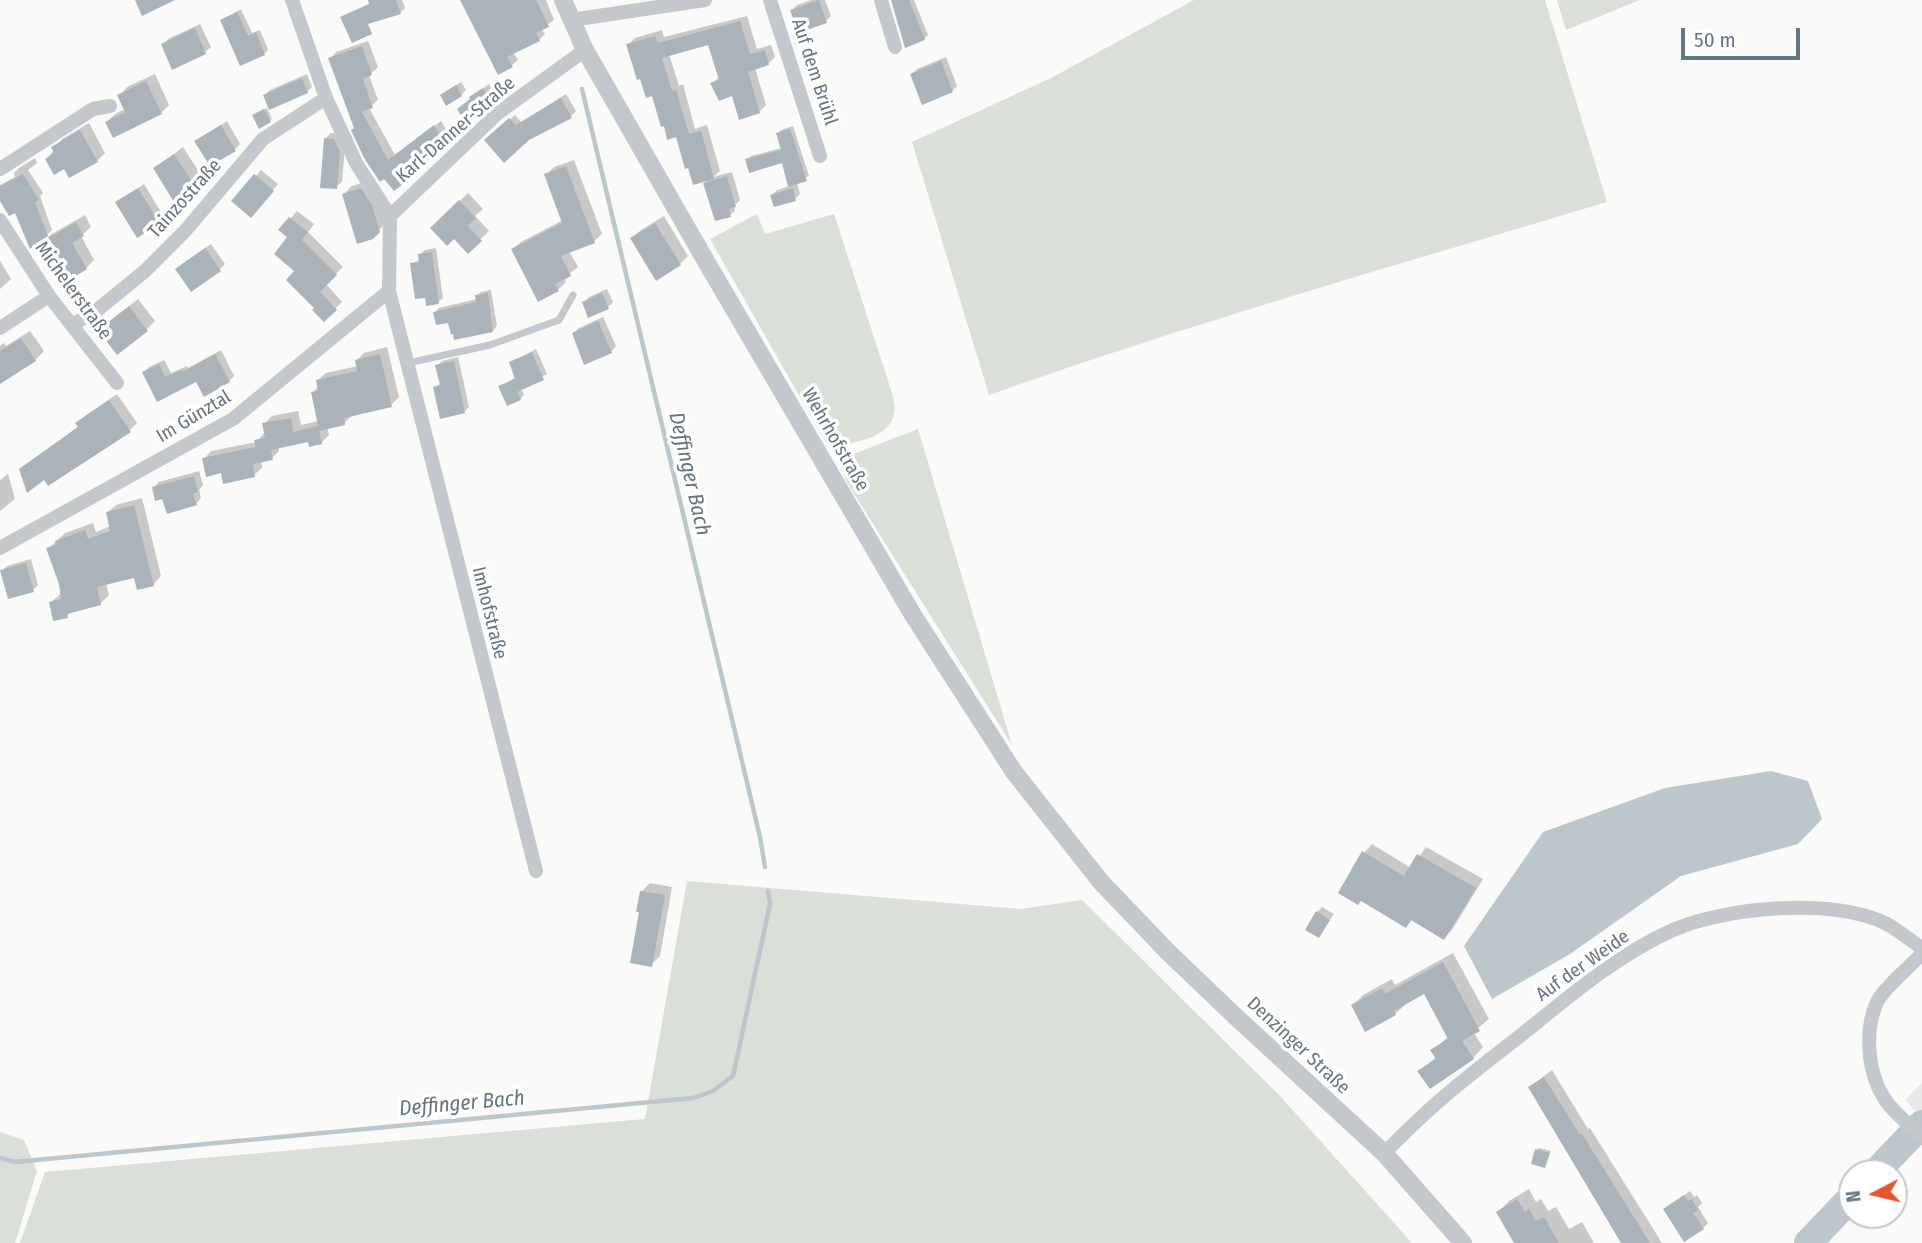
<!DOCTYPE html>
<meta charset="utf-8">
<style>
body{margin:0}
#map{position:relative;width:1922px;height:1243px;overflow:hidden;background:#fafaf8;font-family:"Fira Sans Condensed",sans-serif}
canvas{display:block}
.north{position:absolute;left:1838px;top:1159px;width:70px;height:70px;box-sizing:border-box;background:#fff;border:2px solid #c1c8cd;border-radius:50%;rotate:263deg;font-size:19px;font-weight:700;line-height:28px;text-align:center;color:#657683}
.north::after{content:'';display:block;margin:auto;width:24px;height:32px;background:#e4572e;clip-path:polygon(50% 0,100% 100%,50% 72%,0 100%)}
.scale{position:absolute;left:1681px;top:28px;width:119px;height:32px;box-sizing:border-box;border:4px solid #657683;border-top:0;padding-left:9px;font-size:21px;line-height:24px;white-space:nowrap;color:#657683;-webkit-text-stroke:5px #fff;paint-order:stroke}
</style>
<div id="map">
<canvas width="1922" height="1243"></canvas>
<div class="north">N</div>
<div class="scale">50 m</div>
</div>
<script>
const c = document.querySelector('canvas').getContext('2d');
c.lineJoin = 'round';
function paint(path, color) {
  c.fillStyle = color;
  c.fill(path, 'evenodd');
}
function trace(path, color, width, dash) {
  c.strokeStyle = color;
  c.lineWidth = width;
  c.lineCap = dash ? 'butt' : 'round';
  c.setLineDash(dash || []);
  c.stroke(path);
}
function drawText(font, color, halo, rows, align = 'center') {
  c.font = font + ' "Fira Sans Condensed",sans-serif';
  c.lineWidth = 7;
  c.setLineDash([]);
  c.textBaseline = 'middle';
  c.strokeStyle = halo;
  c.fillStyle = color;
  for (const [text, x, y, turn = 0] of rows) {
    c.save();
    c.translate(x, y);
    c.rotate((+turn || 0) * Math.PI / 180);
    c.textAlign = isNaN(turn) ? turn : align;
    if (halo) c.strokeText(text, 0, 0);
    c.fillText(text, 0, 0);
    c.restore();
  }
}
paint(new Path2D(`
 M1922,1083V1119L1905,1100Z`), '#e8e9e9');
paint(new Path2D(`
 M1194,0H1545L1607,202C1400,264 1192,323 989,395L912,142L1051,78Z
 M1557,0H1640L1566,30Z
 M757,214L765,234L834,214L891,390C893,397 896,406 894,413C891,437 855,443 834,446L825,441L710,239Z
 M918,429L1012,745L846,481L841,462L846,457Z
 M687,881L1021,909L1082,900L1280,1096L1412,1243H20L45,1172L645,1119Z
 M0,1132L24,1140L37,1171L15,1243H0Z`), '#dadfd7');
paint(new Path2D(`
 M1771,771L1808,781L1822,819L1798,844L1681,876L1570,954L1492,999L1464,946L1543,832L1665,788Z`), '#bbc7cb');
paint(new Path2D(`
 M370,0H402L405,8L400,13L371,3Z
 M462,0H546L554,20L542,29L545,34L539,40L513,52L518,60L512,65Z
 M811,0H825L831,16L826,21L792,10L797,5Z
 M892,0H914L928,35L924,39Z
 M241,9L252,33L260,30L268,50L264,54L222,20Z
 M747,16L757,49L771,45L775,57L768,64L755,68L766,105L759,112L733,94L712,84L720,76L710,43L669,54L679,86L683,84L695,129L707,125L720,171L713,177L732,172L740,200L734,206L735,211L730,215L705,183L710,178L678,135L653,94L628,45L635,38L662,30L664,37Z
 M200,24L211,47L205,52L173,67L163,45L168,39Z
 M368,41L378,67L369,75L378,100L369,108L395,155L441,121L452,139L414,166H421L394,188L356,128L330,59L336,52Z
 M946,57L957,86L952,91L912,74L917,69Z
 M155,74L169,105L161,113L107,122L115,114L125,109L119,96L127,87Z
 M307,74L312,87L307,92L265,95L270,90Z
 M461,82L466,90L461,95H442Z
 M489,84L497,98L466,119L471,97Z
 M566,94L576,111L571,116L528,138L486,141L515,115L521,122Z
 M267,108L272,119L270,121L254,115Z
 M227,121L240,144L235,149L197,141Z
 M89,123L105,153L97,161L65,167L47,159L62,139Z
 M793,126L809,176L797,182L800,194L795,199L772,195L777,190L790,186L784,161L747,160L751,156L782,148L778,133L781,130Z
 M331,133L339,134L345,146L342,182L336,187L325,139Z
 M183,147L203,178L195,186L155,169Z
 M35,158L37,163L28,170L43,193L40,196L52,230L47,235L0,197V185L15,177L14,173L19,168Z
 M574,160L602,234L594,241L569,251L578,267L564,278L566,282L558,290L513,249L521,242L563,220L546,175L554,167Z
 M261,170L278,184L256,210L234,201Z
 M369,181L387,222L372,237L344,194L352,186Z
 M144,184L164,217L159,223L117,202Z
 M468,193L483,209L475,216L489,231L468,251L454,236L432,228Z
 M297,211L314,224L308,232L343,267L326,284L342,302L324,320L297,271L289,237L281,230Z
 M85,215L91,227L81,236L94,260L86,268L54,263L42,244L50,235Z
 M664,216L688,256L680,264L632,238L641,230Z
 M211,244L225,264L220,269L182,264Z
 M436,248L443,298L438,302L412,264L421,259L420,254L425,250Z
 M0,261L11,279L0,289Z
 M607,289L613,302L608,307L584,302L589,297Z
 M491,290L497,326L493,331L435,312L439,308L477,299L476,296L481,292Z
 M138,299L155,321L147,329L100,330Z
 M603,317L616,346L611,352L574,333L579,328Z
 M30,331L44,351L35,360L0,382V346L4,343L6,346Z
 M387,347L399,397L391,405L352,416L344,423L327,427L329,435L321,443L310,440L279,446V451L272,458L261,460L262,468L254,475L222,471L204,459L211,451L257,442L264,433V424L272,416L298,411L301,425L319,421L312,393L319,386L318,380L326,373L358,366L357,360L364,353Z
 M536,349L547,374L521,388L524,395L520,399L500,387L516,377L511,363Z
 M221,350L234,376L229,381L197,380L158,400L144,372L149,367L164,360L171,373L187,366L188,368Z
 M458,357L469,407L465,411L435,388L441,383L437,366L442,361Z
 M117,394L137,423L130,430L45,478L21,470L79,426L78,423L85,416Z
 M199,471L203,485L199,490L201,498L196,504L164,497L153,488L159,482Z
 M8,474L15,499L0,511V480Z
 M142,498L161,576L153,585L135,576L106,583L109,595L100,604L73,610L67,616L51,602L62,593L48,549L65,533L93,523L96,532L111,526L107,513L116,505Z
 M31,559L38,585L33,590L2,571L7,566Z
 M1372,844L1411,868L1426,847L1483,879L1452,930L1444,938L1413,919L1406,926L1364,853Z
 M650,883L672,887L660,956L651,965L642,891Z
 M1322,907L1334,914L1319,936L1317,912Z
 M1453,953L1489,1019L1473,1032L1483,1047L1473,1058L1430,1087L1420,1071L1436,1057L1432,1051L1449,1036L1425,992L1406,1004L1395,1014L1353,1005L1363,995L1392,979L1395,985Z
 M1552,1070L1588,1129L1590,1128L1662,1243H1624L1530,1087Z
 M1539,1148L1551,1151L1544,1166L1537,1150Z
 M1529,1189L1536,1202L1541,1199L1548,1211L1556,1207L1569,1229L1582,1222L1594,1243H1520L1498,1212L1509,1201Z
 M1690,1191L1694,1197L1697,1195L1702,1203L1698,1207L1708,1223L1703,1228L1665,1209Z`), '#0003');
trace(new Path2D(`
 M582,89L760,837L765,867
 M0,1158L15,1162L693,1098L713,1091L733,1076L770,904L768,891`), '#bbc7cb', 4.5);
trace(new Path2D(`
 M1875,1173L1922,1124
 M1808,1243L1852,1197`), '#bbc7cb', 28);
paint(new Path2D(`
 M135,0H175L142,16Z
 M368,0H396L401,14L368,24L372,34L352,43L340,17L369,4Z
 M460,0H536L549,27L536,33L540,41L507,57L513,67L498,75Z
 M819,0L827,23L798,33L790,10Z
 M891,0H909L925,40L905,48Z
 M237,12L248,36L256,32L265,55L240,66L220,20Z
 M740,21L750,54L765,50L769,65L748,72L760,113L739,120L732,96L719,101L710,83L719,80L708,45L662,58L672,91L676,90L689,134L701,131L714,179L693,185L688,168L685,169L676,137L667,140L664,126L661,127L652,96L646,98L640,79L637,80L626,44L655,36L658,43Z
 M195,28L206,54L172,70L161,44Z
 M362,46L372,75L363,79L373,108L362,112L388,160L434,125L447,147L409,172H419L394,191L384,179L380,182L364,158L351,130L354,128L328,58Z
 M941,61L953,92L922,105L910,74Z
 M302,78L308,93L269,110L263,95Z
 M146,81L162,114L113,138L105,122L125,112L117,95Z
 M456,85L462,96L446,106L440,95Z
 M483,88L493,105L465,122L457,109L470,99L469,97Z
 M561,98L572,118L529,140L504,163L484,140L509,118L516,125Z
 M264,109L271,122L259,129L252,115Z
 M221,125L236,151L210,166L194,141Z
 M790,129L807,181L788,187L782,163L749,173L745,159L781,150L776,133Z
 M80,130L98,162L69,178L64,169L54,175L45,159L54,153L51,147Z
 M324,138L334,139L340,152L337,189L320,188Z
 M174,154L196,188L174,202L153,168Z
 M566,166L595,243L561,256L571,276L555,284L559,291L538,302L511,249L562,223L544,174Z
 M23,174L39,200L35,202L48,236L30,249L15,213L9,216L0,201V186Z
 M254,174L274,191L251,218L231,201Z
 M727,176L736,207L729,209L731,217L715,221L703,183Z
 M138,188L160,224L137,238L115,202Z
 M361,188L372,205L380,232L373,239L357,244L342,194Z
 M793,188L796,201L774,207L770,195Z
 M459,200L476,218L468,226L482,241L468,254L454,239L447,246L430,228Z
 M289,217L308,232L302,240L337,275L320,292L337,310L324,322L312,310L314,308L286,280L294,271L274,254L287,237L278,230Z
 M76,222L84,236L72,243L87,269L60,286L48,267L52,264L40,243Z
 M655,223L681,265L656,281L630,238Z
 M205,248L221,271L191,292L175,269Z
 M432,252L439,304L426,306L425,298L415,299L410,263L419,262L418,254Z
 M488,293L493,332L454,340L453,334L451,335L448,323L436,325L433,312L476,302L475,295Z
 M602,293L609,309L588,318L582,302Z
 M129,306L148,331L117,355L98,330Z
 M598,321L612,353L584,365L572,333Z
 M21,338L36,361L0,384V351Z
 M532,352L544,380L517,392L521,400L507,406L498,386L515,379L509,362Z
 M215,354L230,382L204,397L196,382L157,402L142,372L159,364L165,377L181,370L182,372Z
 M380,354L392,407L344,418L345,425L319,431L322,444L309,447L308,442L271,450L273,460L253,464L255,477L223,484L221,473L206,477L202,458L256,447L254,440L265,438L262,423L291,418L293,432L318,426L311,392L318,391L316,380L357,371L355,360Z
 M454,361L465,413L440,419L433,387L440,385L435,365Z
 M109,400L131,432L48,486L44,480L27,493L19,469L78,427L75,423Z
 M194,476L198,492L193,494L197,505L167,514L162,499L155,501L152,487Z
 M134,505L154,586L137,590L134,578L97,587L101,605L67,614L68,618L53,621L49,602L61,599L59,584L46,548L56,545L55,541L85,530L88,539L110,531L106,512Z
 M26,563L34,592L8,599L0,570Z
 M1362,851L1404,876L1417,854L1476,888L1444,940L1411,920L1406,928L1361,901L1358,905L1338,893Z
 M640,891L665,895L652,967L630,963L639,912H636Z
 M1316,911L1330,920L1319,938L1305,930Z
 M1443,962L1480,1031L1462,1041L1474,1059L1430,1089L1417,1071L1436,1059L1430,1050L1448,1039L1424,994L1394,1011L1396,1015L1365,1032L1351,1005L1382,988L1385,994Z
 M1544,1077L1580,1135L1582,1134L1650,1243H1621L1528,1087Z
 M1535,1149L1550,1153L1545,1168L1531,1164Z
 M1684,1195L1688,1201L1692,1199L1698,1210L1693,1213L1704,1229L1684,1242L1663,1209Z
 M1517,1199L1525,1212L1529,1209L1536,1221L1544,1217L1559,1243H1514L1496,1212Z`), '#aab3b9');
trace(new Path2D(`
 M408,363L490,345L559,320L573,295`), '#c3c8cc', 7);
trace(new Path2D(`
 M292,0L326,98L356,163L390,216L389,291L536,871
 M770,0L820,156
 M881,0L895,47
 M571,20L705,0
 M0,169L93,109L110,106
 M390,216L498,113L585,50
 M0,220L49,296L117,383
 M72,325L96,311L145,271L185,231L263,139L326,98
 M0,328L49,296
 M0,548L233,419L389,291
 M1922,954C1911,965 1883,989 1877,1002C1863,1033 1868,1080 1890,1106C1899,1117 1911,1126 1922,1136
 M1384,1153C1402,1136 1419,1118 1438,1102C1466,1077 1496,1055 1525,1032C1571,995 1619,954 1673,930C1725,907 1836,897 1887,924C1899,931 1910,940 1922,948`), '#c3c8cc', 14);
trace(new Path2D(`
 M563,0L585,50L707,263L913,615L1014,772L1101,882L1168,952L1236,1017L1384,1153L1463,1243`), '#c3c8cc', 18);
drawText('19px', '#657683', '#fff', [
 ["Auf dem Brühl",814,72,72],
 ["Karl-Danner-Straße",456,130,-41],
 ["Tainzostraße",185,199,-48],
 ["Michelerstraße",73,291,54],
 ["Im Günztal",194,417,-31],
 ["Wehrhofstraße",835,440,60],
 ["Imhofstraße",489,613,76],
 ["Auf der Weide",1583,966,-35],
 ["Denzinger Straße",1298,1046,43]
]);
drawText('italic 21px', '#60757c', '#fff', [
 ["Deffinger Bach",689,474,77],
 ["Deffinger Bach",462,1104,-5]
]);
</script>
